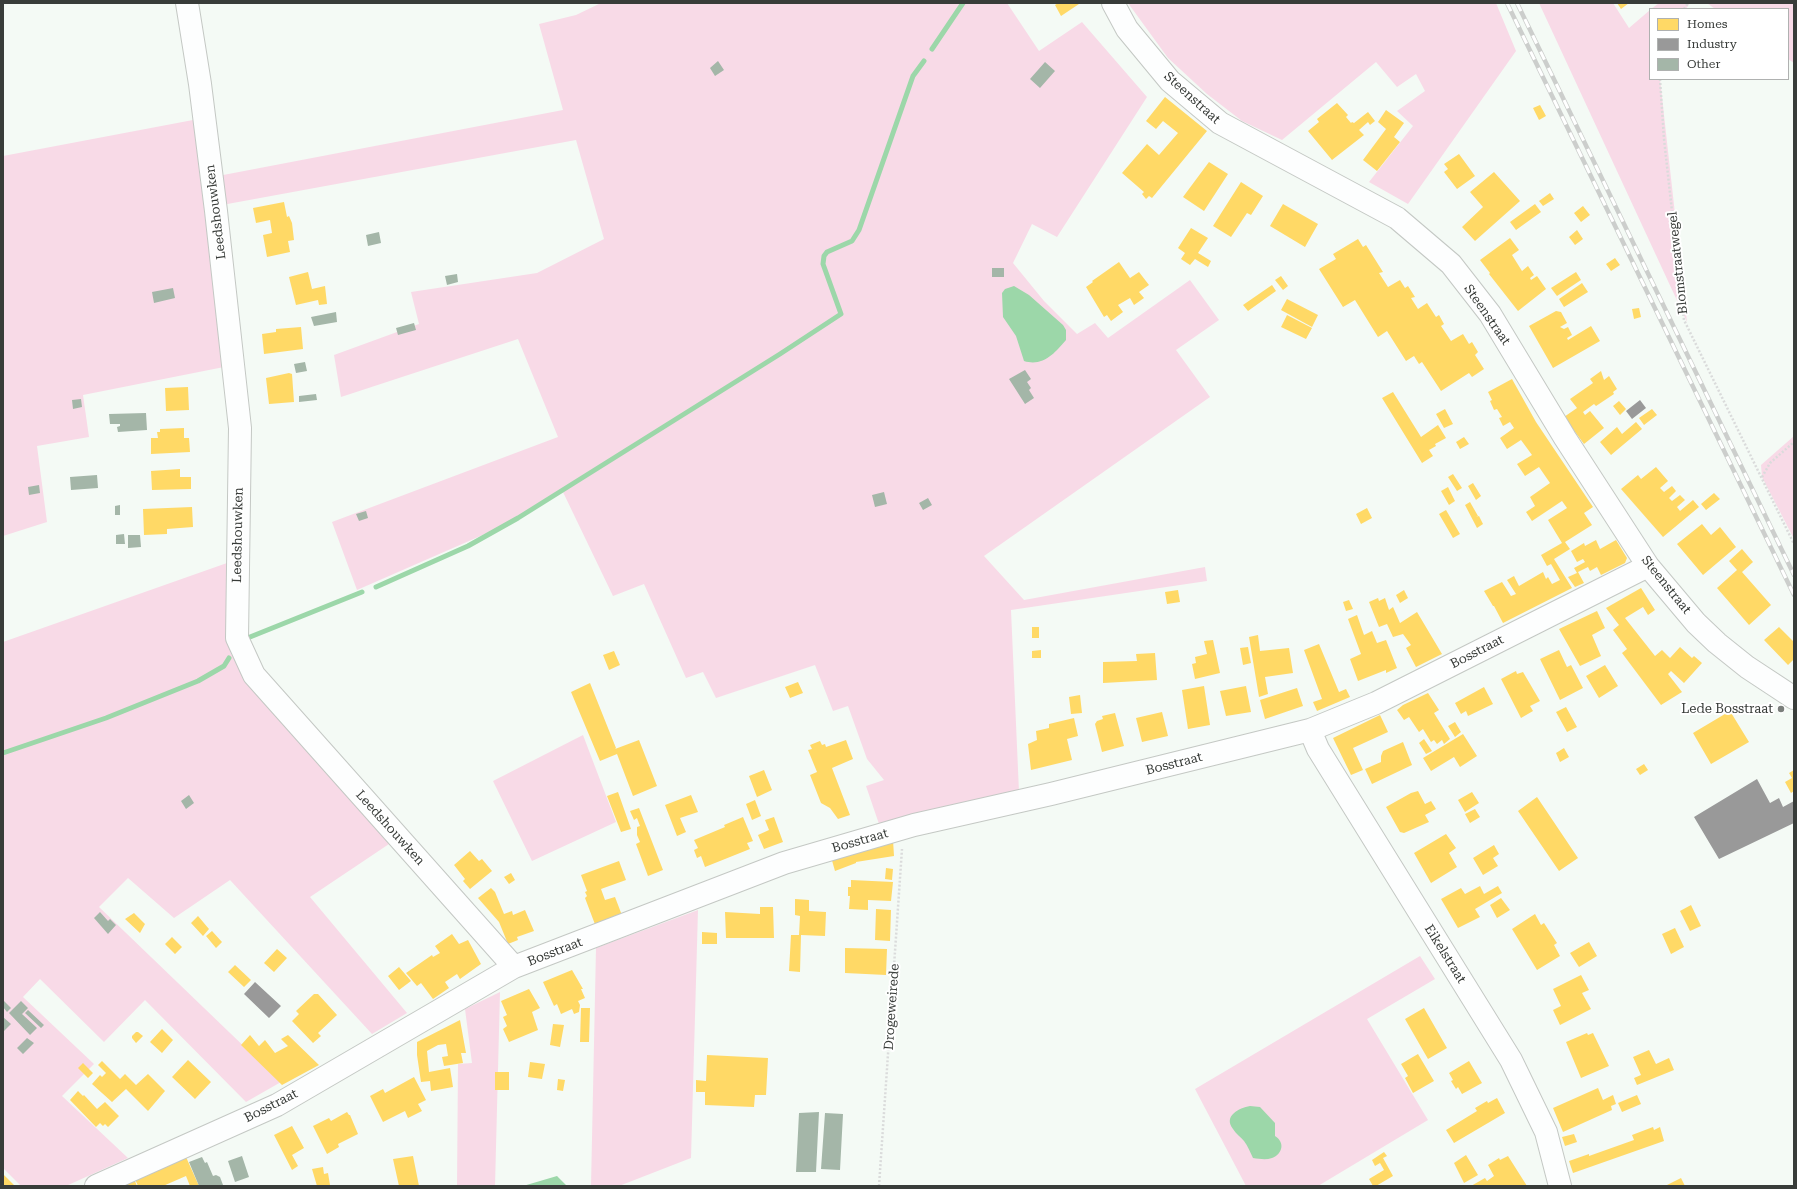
<!DOCTYPE html>
<style>
body{margin:0}
#map{position:relative;width:1797px;height:1189px;overflow:hidden;background:#f4faf5;font-family:"Roboto Serif",serif}
canvas{display:block}
.frame{position:absolute;inset:0;border:4px solid #383c39;pointer-events:none}
.legend{position:absolute;left:1649px;top:8px;width:140px;height:72px;box-sizing:border-box;background:#fff;border:1px solid #afb1b0;margin:0;padding:5px 7px;list-style:none;font-size:12px;color:#383c39}
.legend li{display:flex;align-items:center;gap:8px;height:20px}
.legend b{width:20px;border:1px solid #afb1b0}
</style>
<div id="map">
<canvas width="1797" height="1189"></canvas>
<div class="frame"></div>
<ul class="legend">
<li><b style="height:11px;background:#ffd966"></b>Homes</li>
<li><b style="height:11px;background:#999"></b>Industry</li>
<li><b style="height:11px;background:#a4b6a8"></b>Other</li>
</ul>
</div>
<script>
const c = document.querySelector('canvas').getContext('2d');
c.lineJoin = 'round';
function paint(path, color) {
  c.fillStyle = color;
  c.fill(path, 'evenodd');
}
function trace(path, color, width, dash) {
  c.strokeStyle = color;
  c.lineWidth = width;
  c.lineCap = dash ? 'butt' : 'round';
  c.setLineDash(dash || []);
  c.stroke(path);
}
function drawText(font, color, halo, rows, align = 'center') {
  c.font = font + ' "Roboto Serif",serif';
  c.lineWidth = 4;
  c.setLineDash([]);
  c.textBaseline = 'middle';
  c.strokeStyle = halo;
  c.fillStyle = color;
  for (const [text, x, y, turn = 0] of rows) {
    c.save();
    c.translate(x, y);
    c.rotate((+turn || 0) * Math.PI / 180);
    c.textAlign = isNaN(turn) ? turn : align;
    if (halo) c.strokeText(text, 0, 0);
    c.fillText(text, 0, 0);
    c.restore();
  }
}
paint(new Path2D(`
 M601,3H1007L1039,51L1082,22L1147,97L1057,237L1032,224L1013,263L1044,301L1077,334L1095,323L1108,338L1190,280L1219,320L1176,350L1210,397L984,556L1024,600L1205,567L1207,581L1011,610L1019,792L879,824L866,786L884,780L867,759L848,706L833,711L815,665L716,698L703,672L686,678L644,584L613,596L562,490L501,527L357,590L332,522L558,437L518,339L341,397L334,355L419,324L411,292L537,273L604,239L576,140L222,205L218,176L563,110L539,24L576,15Z
 M1128,3H1496L1516,51L1408,204L1369,182L1413,126L1397,111L1425,91L1416,74L1397,87L1376,62L1282,140L1242,121L1207,94L1168,58Z
 M1539,3H1613L1629,28L1650,10V79H1660L1687,322Z
 M1659,3H1690L1686,9H1651Z
 M1707,3H1794V63L1788,59V9H1715Z
 M193,120L224,367L83,395L89,437L37,446L47,522L3,536V156Z
 M1794,436V539L1762,477L1761,465Z
 M227,563V620L231,654L392,842L310,897L407,1013L372,1034L230,880L174,918L128,878L99,907L281,1082L246,1102L145,1000L104,1042L40,979L23,997L94,1064L62,1096L128,1158L66,1186H21L3,1168V642Z
 M583,735L616,822L532,861L493,781Z
 M698,910L691,1158L619,1186H591L596,948Z
 M1420,956L1435,979L1367,1019L1428,1120L1318,1186H1246L1195,1089Z
 M500,992L495,1186H457L458,1064L472,1063L465,1009Z`), '#f8dae7');
paint(new Path2D(`
 M1014,286L1029,295L1063,325L1066,330V340C1055,353 1043,367 1024,361L1016,336L1003,317L1002,293L1005,289Z
 M1250,1106L1260,1107L1275,1123V1136C1285,1142 1283,1154 1272,1158C1266,1160 1260,1159 1253,1158C1250,1152 1248,1146 1244,1141C1241,1137 1236,1134 1233,1129C1223,1116 1239,1108 1250,1106Z
 M557,1176L567,1186H523Z`), '#9cd7a9');
paint(new Path2D(`
 M1058,3H1079V4L1061,16L1055,5Z
 M1617,3H1629L1621,9Z
 M1165,97L1207,131L1152,198L1149,196L1146,199L1142,194L1144,192L1122,173L1147,144L1159,155L1178,133L1163,121L1156,129L1146,121Z
 M1337,103L1348,115L1346,117L1351,123L1352,122L1354,123L1368,112L1375,121L1370,125L1368,122L1359,130L1364,135L1332,160L1308,131L1319,122L1317,119Z
 M1540,105L1546,116L1539,120L1533,108Z
 M1386,110L1404,123L1394,137L1400,142L1377,171L1363,160L1386,129L1378,122Z
 M1459,154L1475,176L1457,189L1444,172L1448,169L1444,164Z
 M1209,162L1228,174L1204,211L1183,197Z
 M1494,172L1520,201L1475,241L1462,227L1483,207L1470,192Z
 M1241,182L1263,196L1251,215L1247,213L1231,237L1213,226Z
 M1550,193L1554,199L1543,206L1539,201Z
 M284,202L287,217L289,216L292,223L294,240L288,241L290,252L267,257L263,235L272,233L270,220L256,223L253,208Z
 M1283,204L1318,224L1305,247L1270,226Z
 M1535,204L1541,212L1516,230L1510,222Z
 M1583,206L1590,215L1581,222L1574,213Z
 M1191,228L1208,238L1198,253L1211,261L1208,267L1195,259L1190,265L1181,259L1185,253L1178,248Z
 M1577,230L1583,239L1575,245L1569,237Z
 M1510,238L1519,250L1512,255L1522,271L1528,266L1534,275L1530,278L1531,280L1537,276L1546,289L1518,311L1489,274L1490,273L1480,260Z
 M1358,239L1363,247L1366,245L1383,272L1379,273L1388,287L1400,280L1405,288L1408,286L1415,297L1411,298L1418,309L1427,303L1436,317L1439,315L1444,324L1441,326L1451,341L1463,334L1469,344L1472,342L1478,352L1475,355L1484,369L1472,377L1469,373L1441,391L1422,362L1419,364L1414,356L1406,361L1387,331L1378,337L1355,300L1343,307L1319,269L1336,259L1333,254Z
 M1615,258L1620,265L1611,271L1606,264Z
 M1119,262L1130,278L1139,272L1149,285L1139,292L1144,298L1134,305L1130,298L1118,305L1123,312L1111,321L1107,315L1104,317L1086,287L1093,282L1092,281Z
 M308,272L312,289L325,286L327,304L319,305L318,300L296,305L289,277Z
 M1576,272L1581,280L1557,296L1551,288Z
 M1281,276L1288,286L1283,290L1275,280Z
 M1582,283L1588,292L1564,307L1559,299Z
 M1272,285L1276,291L1248,311L1243,305Z
 M1287,299L1318,315L1312,327L1281,310Z
 M1639,308L1641,317L1634,319L1632,309Z
 M1556,311L1561,312L1567,323L1560,327L1564,329L1568,327L1572,335L1567,338L1568,340L1591,326L1600,341L1553,368L1529,326Z
 M1287,315L1312,328L1306,339L1281,327Z
 M301,327L303,349L264,354L262,334L276,332V329Z
 M1601,371L1604,380L1609,376L1617,389L1613,392L1614,394L1596,406L1594,404L1583,412L1585,415L1590,411L1604,428L1584,444L1564,417L1577,408L1570,399L1593,383L1590,379Z
 M289,373L292,374L294,402L269,404L266,378Z
 M1512,379L1536,422L1593,507L1584,513L1592,525L1565,542L1570,549L1554,559L1572,588L1503,623L1494,606H1493L1484,591L1502,582L1511,596L1516,594L1507,580L1514,576L1519,586L1543,572L1546,579L1548,577L1552,584L1560,580L1551,564L1547,566L1541,555L1562,543L1548,520L1567,508L1562,501L1532,521L1526,512L1535,506L1530,497L1550,483L1539,467L1525,476L1517,464L1532,455L1521,440L1507,449L1500,438L1514,428L1510,422L1503,426L1499,418L1502,417L1497,409L1494,410L1490,401L1492,400L1488,392Z
 M188,387L189,410L166,411L165,388Z
 M1393,392L1421,437L1438,425L1446,438L1435,444L1436,446L1429,450L1433,456L1422,463L1382,398Z
 M1619,401L1626,409L1620,415L1613,406Z
 M1445,409L1453,424L1444,428L1436,414Z
 M1652,409L1657,415L1644,425L1639,418Z
 M1636,422L1642,429L1611,455L1600,442L1617,427L1622,434Z
 M184,428V438H189L190,452L151,454V438H158L157,432H160V429Z
 M1464,437L1469,444L1460,449L1456,442Z
 M1656,467L1668,481L1660,488L1664,492L1672,486L1676,491L1669,498L1672,501L1680,495L1685,500L1677,507L1680,511L1693,500L1699,507L1663,537L1621,489L1638,475L1641,479Z
 M180,469V477H191V489L152,490L151,471Z
 M1453,474L1462,488L1457,491L1448,477Z
 M1473,483L1481,496L1476,500L1468,486Z
 M1448,487L1455,501L1449,505L1441,491Z
 M1714,493L1720,499L1706,510L1701,504Z
 M1470,502L1478,516L1476,517L1479,516L1483,524L1477,528L1465,505Z
 M192,507L193,527L167,529V534L144,535L143,509Z
 M1367,508L1372,518L1361,524L1356,514Z
 M1446,510L1460,534L1453,538L1439,514Z
 M1702,524L1711,535L1720,527L1736,547L1703,575L1677,544Z
 M1596,540L1600,549L1616,540L1627,558L1625,563L1601,575L1597,567L1590,571L1588,567L1578,572L1584,583L1575,587L1568,577L1577,573L1574,568L1585,562L1583,559L1577,562L1571,551L1584,543L1585,546Z
 M1742,549L1753,562L1742,572L1771,605L1749,625L1717,588L1737,570L1729,561Z
 M1641,588L1655,610L1648,615L1643,607L1625,618L1655,656L1662,650L1670,658L1680,647L1692,658L1694,656L1702,663L1684,683L1671,671L1668,674L1682,692L1661,705L1622,653L1627,649L1613,630L1619,625L1606,608Z
 M1178,590L1180,602L1167,604L1165,592Z
 M1404,590L1408,598L1400,603L1396,595Z
 M1378,598L1379,601L1385,598L1389,610L1393,607L1400,623L1417,612L1442,654L1416,667L1406,648L1411,645L1403,634L1393,637L1387,624L1379,627L1369,602Z
 M1349,600L1353,609L1346,611L1343,602Z
 M1597,611L1605,628L1592,635L1601,656L1580,666L1559,629Z
 M1357,615L1364,635L1372,631L1377,643L1386,640L1397,668L1386,673V670L1358,681L1350,659L1361,654L1348,619Z
 M1032,627H1039V638H1032Z
 M1779,627L1794,642V659L1788,665L1764,640Z
 M1258,635L1260,651L1289,648L1293,673L1265,677L1268,694L1259,697L1249,637Z
 M1213,640L1220,673L1195,679L1192,664L1196,663L1195,657L1207,654L1204,641Z
 M1319,644L1339,692L1346,689L1350,697L1317,711L1313,702L1322,699L1304,650Z
 M1248,647L1251,663L1243,665L1240,648Z
 M1041,650V658H1032V651Z
 M1559,650L1567,667L1571,665L1583,688L1560,700L1540,659Z
 M614,651L620,665L609,670L603,655Z
 M1155,653L1157,680L1103,683V662L1137,661L1136,654Z
 M1605,665L1618,686L1599,698L1586,676Z
 M1516,671L1517,674L1523,672L1540,701L1530,706L1533,711L1521,718L1501,679Z
 M798,682L803,693L790,698L785,687Z
 M590,683L616,748L615,749L639,740L657,786L633,796L617,754L600,761L571,692Z
 M1204,686L1210,725L1188,729L1182,690Z
 M1246,686L1251,712L1226,716L1220,691Z
 M1484,687L1493,704L1468,716L1466,711L1461,714L1455,703Z
 M1297,688L1303,706L1265,719L1260,700Z
 M1428,693L1439,710L1434,713L1450,739L1444,744L1442,740L1437,744L1434,740L1431,742L1423,729L1419,732L1409,717L1404,720L1397,710L1403,705Z
 M1080,695L1082,713L1071,714L1069,697Z
 M1566,707L1577,727L1567,732L1556,712Z
 M1730,711L1749,742L1711,764L1693,733Z
 M1162,712L1168,736L1142,742L1136,718Z
 M1115,713L1124,746L1102,752L1095,724L1097,721L1103,719L1102,716Z
 M1380,715L1388,732L1353,748L1363,770L1351,775L1333,738Z
 M1074,718L1078,736L1067,739L1072,760L1031,770L1028,744L1037,740L1036,731L1049,728V724Z
 M1455,722L1461,732L1455,737L1448,726Z
 M1463,734L1477,756L1460,767L1454,757L1431,771L1423,758Z
 M1424,739L1432,751L1426,754L1419,743Z
 M846,740L853,759L832,768L850,815L838,819L830,808L821,803L810,775L817,772L808,750L812,749L810,745L820,741L822,745L825,744L826,747Z
 M1403,742L1412,765L1372,784L1365,769L1381,762V756L1383,751Z
 M1564,748L1569,757L1560,762L1556,753Z
 M1644,764L1648,770L1640,775L1636,769Z
 M764,770L772,790L757,797L749,776Z
 M1794,770V791L1791,793L1785,782L1792,778L1789,773Z
 M1418,791L1425,804L1431,801L1436,809L1425,815L1429,822L1404,833L1400,832L1386,807L1411,793Z
 M618,792L631,829L621,832L607,796Z
 M1472,792L1479,803L1465,812L1458,800Z
 M691,795L698,812L680,818L686,832L677,836L665,805Z
 M1537,797L1578,858L1559,871L1518,811Z
 M755,800L761,816L752,820L746,804Z
 M639,808L663,870L648,876L636,844L640,842L637,835V827L640,826L637,818L634,820L630,811Z
 M1475,809L1480,817L1470,823L1465,814Z
 M743,817L753,841L747,843L750,849L705,867L701,856L697,858L694,850L698,848L694,840L725,827L724,825Z
 M774,817L783,842L764,849L758,835L769,830L765,820Z
 M1446,834L1456,848L1449,853L1457,867L1431,883L1414,853Z
 M893,840L894,856L856,862V863L835,871L831,857Z
 M1494,845L1499,854L1493,858L1498,866L1483,875L1473,858Z
 M470,851L479,861L482,859L492,871L470,889L463,881L465,879L454,865Z
 M619,861L626,880L601,889L605,900L615,897L623,918L596,927L585,898L587,896L585,892L587,891L581,875Z
 M886,868L893,869L892,880L885,879Z
 M511,873L515,880L509,884L504,877Z
 M851,880L893,882L891,901L868,900V910L849,909L850,896H848V887H851Z
 M1480,886L1484,894L1498,886L1502,893L1475,909L1480,917L1458,928L1441,899L1461,888L1465,894Z
 M491,888L495,892L504,914L512,911L513,915L525,910L534,931L517,937L518,940L508,944L499,922L478,898Z
 M1501,898L1510,910L1497,918L1490,905Z
 M795,899L809,900V911L826,912L825,936L801,935L800,972L789,971L791,935H799L800,916L795,915Z
 M1691,905L1701,926L1690,931L1680,911Z
 M760,907H773L774,938H726L725,912L760,914Z
 M876,909L891,910L890,941L875,940Z
 M134,913L145,924L140,933L125,919Z
 M1535,914L1541,925L1544,923L1557,943L1554,945L1560,956L1537,970L1512,929Z
 M198,916L209,929L203,936L191,923Z
 M1675,928L1684,947L1671,954L1662,934Z
 M212,931L222,942L216,948L206,936Z
 M702,932L717,933V944H702Z
 M452,934L459,944L468,940L481,964L460,979L457,974L445,982L449,988L433,999L421,983L417,986L406,973L432,955L433,957L440,953L435,946Z
 M172,937L182,947L175,954L165,944Z
 M1589,942L1597,956L1579,967L1570,953Z
 M845,948L887,949L886,975L845,973Z
 M277,949L287,958L274,972L264,963Z
 M235,965L251,980L244,987L228,972Z
 M399,967L411,981L399,990L388,976Z
 M572,970L583,989H581L585,998L578,1001L580,1005L579,1012L574,1014L572,1009L561,1014L557,1004L554,1006L543,982Z
 M1581,975L1589,990L1582,993L1591,1009L1560,1025L1553,1010L1561,1006L1553,989Z
 M529,989L540,1008L532,1012L538,1030L509,1042L503,1029L507,1026L503,1017L507,1015L501,1001Z
 M314,994H318L337,1015L318,1033L321,1036L313,1043L292,1021L299,1014L296,1011Z
 M581,1008H590L589,1042H580Z
 M1424,1008L1447,1048L1428,1059L1405,1019Z
 M460,1020L466,1053H461L463,1063L444,1066L442,1057L448,1056L446,1044L438,1045L427,1051L429,1072L450,1068L453,1087L431,1091L430,1081L421,1082L417,1055V1042Z
 M553,1024L564,1025L560,1047L550,1045Z
 M162,1029L173,1040L162,1053L150,1042Z
 M136,1032H138L143,1036L136,1043L132,1038V1036Z
 M1587,1033L1588,1035L1593,1033L1609,1066L1581,1078L1566,1042Z
 M250,1035L259,1046L265,1040L275,1053L288,1046L281,1039L288,1035L319,1065L282,1085L241,1045Z
 M1649,1050L1656,1064L1669,1058L1674,1070L1637,1085L1634,1078L1641,1075L1633,1057Z
 M1418,1054L1434,1081L1413,1093L1405,1078L1408,1076L1401,1064Z
 M707,1055L768,1058L766,1095H755L754,1107L705,1105V1092H696V1080L706,1081Z
 M188,1060L211,1082L195,1099L172,1077Z
 M102,1061L120,1079L125,1074L136,1085L148,1074L165,1091L148,1111L126,1089L112,1102L92,1084L100,1075L102,1077L106,1073L98,1065Z
 M1469,1061L1482,1083L1462,1094L1458,1087L1456,1089L1451,1081L1453,1080L1449,1073Z
 M530,1062L545,1064L542,1079L528,1077Z
 M83,1063L93,1073L88,1078L78,1068Z
 M495,1072H509V1090H495Z
 M414,1077L426,1100L418,1104L422,1111L408,1118L405,1111L383,1122L370,1096L383,1089L385,1093Z
 M558,1079L565,1080L563,1091L557,1090Z
 M1598,1088L1603,1100L1613,1095L1616,1104L1611,1106L1612,1110L1563,1132L1553,1108Z
 M78,1091L83,1096L84,1095L97,1109L105,1102L119,1116L108,1127L105,1124L103,1126L100,1123L96,1127L70,1100Z
 M1637,1095L1641,1104L1622,1112L1618,1103Z
 M1497,1098L1505,1113L1454,1143L1446,1130L1477,1111L1475,1108L1487,1101L1488,1103Z
 M347,1112L349,1115H350L358,1134L338,1144L339,1147L327,1154L313,1126L329,1118L331,1121Z
 M292,1126L304,1148L292,1155L298,1166L292,1170L274,1135Z
 M1653,1127L1654,1130L1660,1127L1664,1141L1573,1173L1569,1161L1589,1154V1156L1634,1140L1632,1135Z
 M1574,1134L1577,1142L1565,1146L1562,1137Z
 M1384,1152L1387,1156L1383,1158L1393,1176L1376,1186H1373L1369,1179L1384,1170L1380,1163L1375,1166L1372,1160Z
 M1466,1155L1478,1175L1464,1183L1454,1163Z
 M413,1156L419,1186H399L393,1159Z
 M1508,1156L1527,1186H1471L1485,1178L1487,1181L1494,1176L1488,1165L1499,1158L1500,1160Z
 M186,1157L199,1186H190L186,1176L163,1186H138L135,1179Z
 M323,1167L324,1174L328,1173L330,1185L317,1186L312,1169Z
 M3,1174L15,1186H3Z
 M1681,1178L1685,1186H1665Z
 M134,1179L137,1186H119Z`), '#ffd966');
paint(new Path2D(`
 M1640,400L1646,408L1632,419L1626,411Z
 M1757,779L1770,803L1779,798L1783,807L1794,801V823L1719,859L1694,817Z
 M255,982L281,1006L269,1018L244,994Z`), '#999');
trace(new Path2D(`
 M932,49L963,3
 M376,587L468,546L518,518L780,354L841,314L823,264L824,256L827,252L852,241L859,230L913,76L924,61
 M245,639L362,592
 M3,753L106,718L198,681L224,666L229,658`), '#9cd7a9', 5);
paint(new Path2D(`
 M718,61L724,70L715,76L710,68Z
 M1045,62L1055,71L1040,88L1030,79Z
 M379,232L381,243L368,246L366,235Z
 M992,268H1004V277H992Z
 M457,274L458,282L447,285L445,276Z
 M173,288L175,298L154,303L152,292Z
 M336,312L337,322L314,326L311,317Z
 M414,323L416,330L398,335L396,328Z
 M305,362L307,371L296,373L294,364Z
 M1025,370L1031,379L1027,382L1031,388L1029,390L1034,398L1025,404L1009,379Z
 M316,394L317,400L299,402V396Z
 M81,399L82,407L73,409L72,400Z
 M146,413L147,430L118,432L117,427L120,426V424H110L109,414Z
 M97,475L98,488L71,490L70,477Z
 M39,485L40,493L29,495L28,487Z
 M884,492L887,504L875,507L872,495Z
 M928,498L932,505L923,510L919,503Z
 M120,505V515H115V506Z
 M366,511L368,518L359,521L356,514Z
 M124,534L125,544H116V535Z
 M128,535H140L141,547L128,548Z
 M189,795L194,803L186,809L181,801Z
 M100,912L108,921L110,919L116,925L108,934L94,918Z
 M3,1000L11,1008L7,1012L3,1007Z
 M21,1001L28,1008L22,1014L37,1028L30,1035L9,1013Z
 M28,1010L44,1025L41,1028L25,1013Z
 M3,1017L11,1024L3,1032Z
 M27,1038L34,1043L23,1054L17,1048Z
 M819,1112L816,1172H796L799,1113Z
 M825,1113L843,1114L840,1170L821,1169Z
 M242,1156L249,1177L235,1182L228,1161Z
 M202,1157L205,1163L207,1162L213,1176L216,1175L220,1177L223,1185L199,1186L189,1162Z`), '#a4b6a8');
const minor = new Path2D(`
 M187,3L200,84L216,211L240,428L237,638L254,675L514,967
 M1113,3L1127,29L1170,81L1220,123L1397,218L1451,264L1490,314L1565,438L1648,566L1696,623L1717,643L1747,667L1794,698
 M1310,730L1318,749L1511,1060L1546,1132L1560,1186
 M96,1186L277,1105L514,967L784,863L914,825L1051,794L1310,730L1376,703L1648,566`);
trace(minor, '#c4c8c4', 24);
trace(new Path2D(`
 M1684,9L1688,3
 M1660,79L1664,139L1684,320L1794,544
 M1762,477L1770,463L1794,442
 M879,1186L902,849`), '#dadbdb', 2.5, [2, 2]);
trace(minor, '#fdfefe', 22);
const rail = new Path2D(`
 M1507,3L1794,595
 M1517,3L1794,575`);
trace(rail, '#cccecc', 4.5);
trace(rail, '#fff', 3, [9]);
for (const [x, y, r, color] of [
 [1781,709,4,"#7a7e7b"]
]) {
  const dot = new Path2D();
  dot.arc(x, y, r, 0, 2 * Math.PI);
  c.fillStyle = color;
  c.fill(dot);
  trace(dot, '#fff', 1.5);
}
drawText('13px', '#383c39', '#fff', [
 ["Steenstraat",1192,98,42],
 ["Leedshouwken",216,212,-97],
 ["Blomstraatwegel",1678,263,-96],
 ["Steenstraat",1487,315,55],
 ["Leedshouwken",238,535,-89],
 ["Steenstraat",1666,585,51],
 ["Bosstraat",1477,652,-27],
 ["Bosstraat",1174,764,-14],
 ["Leedshouwken",390,828,48],
 ["Bosstraat",860,841,-16],
 ["Bosstraat",555,952,-21],
 ["Eikelstraat",1445,954,58],
 ["Drogeweirede",892,1007,-86],
 ["Bosstraat",271,1106,-27]
]);
drawText('13px', '#383c39', '#fff', [
 ["Lede Bosstraat",1773,709]
], 'right');
</script>
